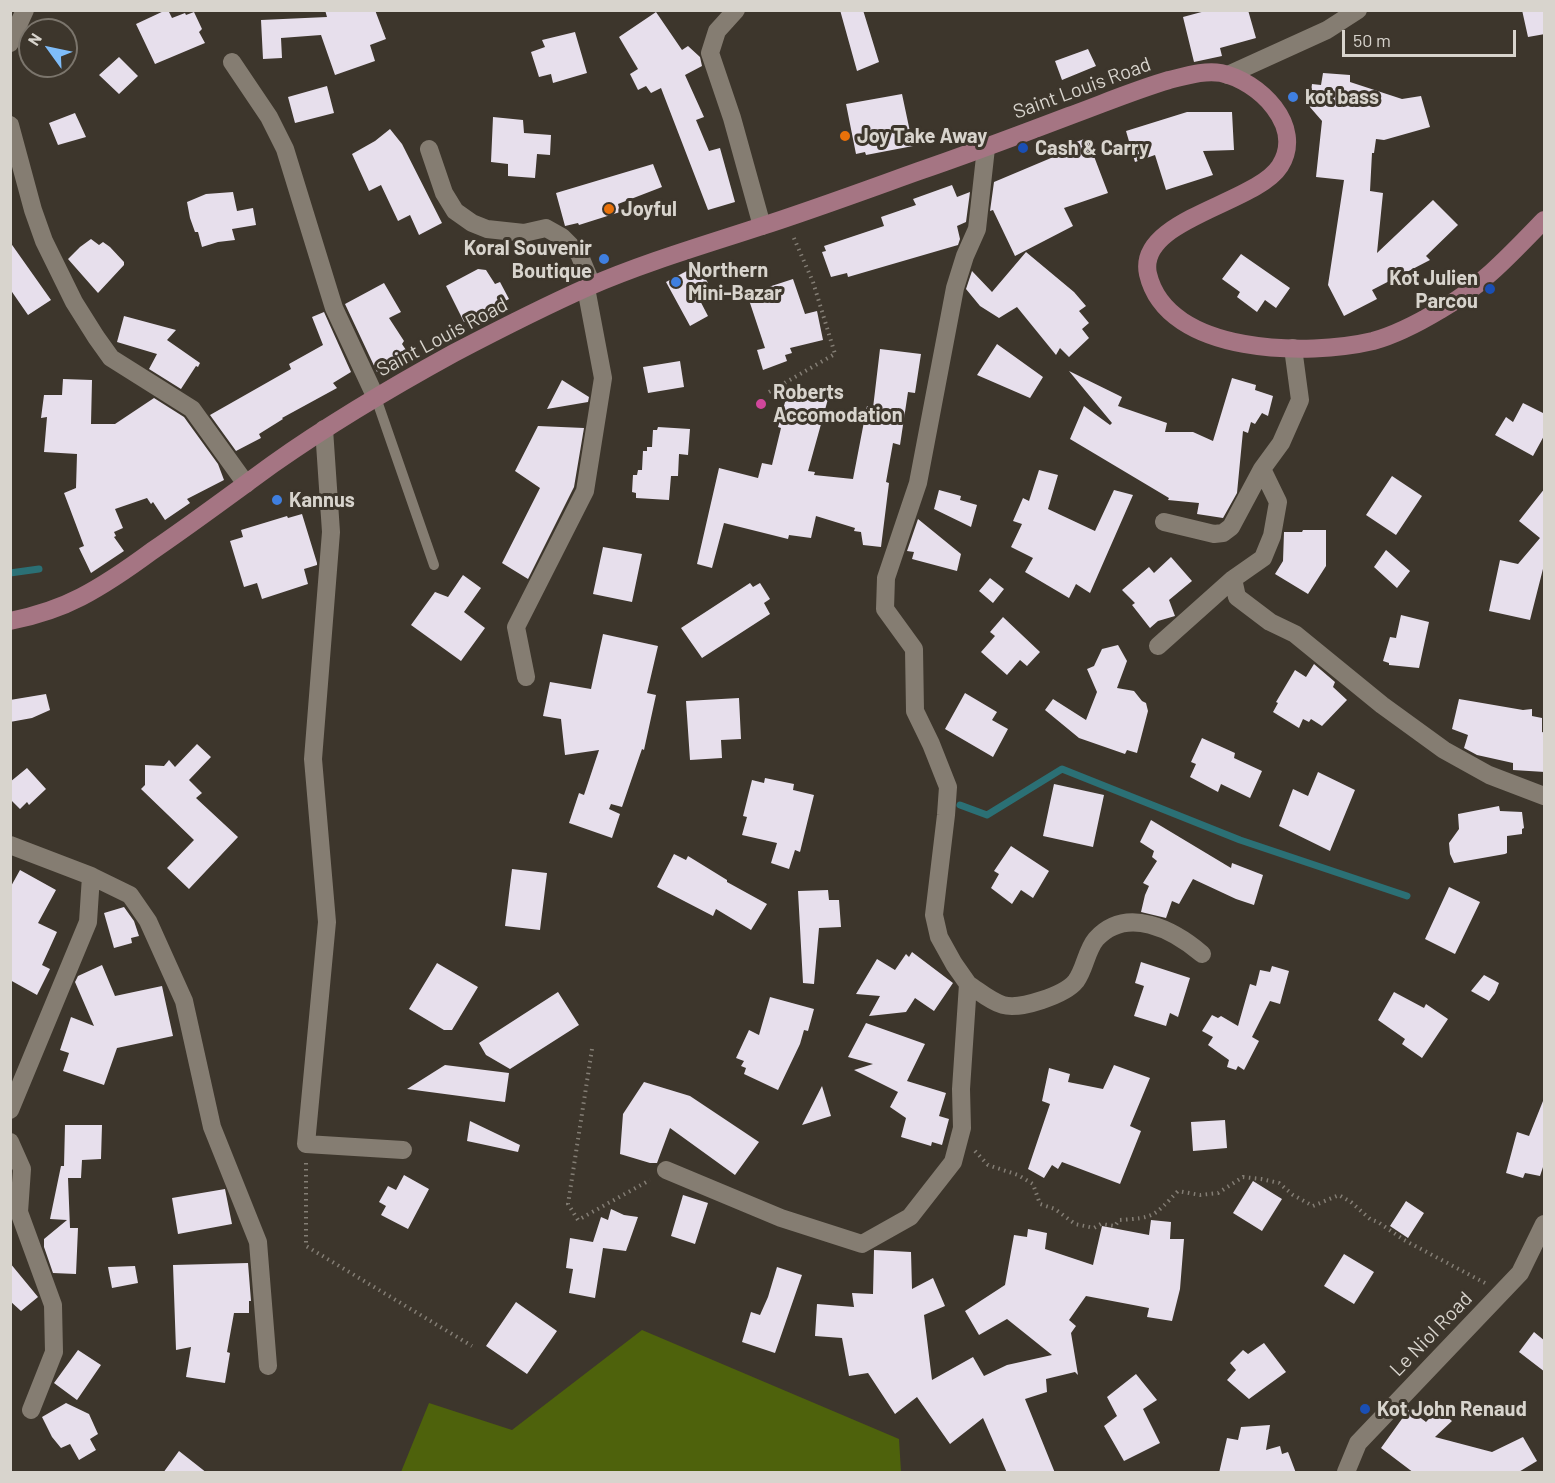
<!DOCTYPE html>
<style>
body{margin:0}
#map{position:relative;width:1555px;height:1483px;overflow:hidden;background:#3d362c;font-family:Barlow,sans-serif}
canvas{display:block}
.frame{position:absolute;inset:0;border:12px solid #d8d4cd;pointer-events:none}
.north{position:absolute;left:18px;top:18px;width:60px;height:60px;box-sizing:border-box;background:#3d362c;border:2px solid #7b756c;border-radius:50%;rotate:303deg;font-size:16px;font-weight:700;line-height:24px;text-align:center;color:#d8d4cd}
.north::after{content:'';display:block;margin:auto;width:21px;height:27px;background:#7fbdfa;clip-path:polygon(50% 0,100% 100%,50% 72%,0 100%)}
.scale{position:absolute;left:1342px;top:30px;width:174px;height:27px;box-sizing:border-box;border:3px solid #d8d4cd;border-top:0;padding-left:8px;font-size:18px;line-height:21px;white-space:nowrap;color:#d8d4cd;-webkit-text-stroke:4px #3d362c;paint-order:stroke}
</style>
<div id="map">
<canvas width="1555" height="1483"></canvas>
<div class="frame"></div>
<div class="north">N</div>
<div class="scale">50 m</div>
</div>
<script>
const c = document.querySelector('canvas').getContext('2d');
c.lineJoin = 'round';
function paint(path, color) {
  c.fillStyle = color;
  c.fill(path, 'evenodd');
}
function trace(path, color, width, dash) {
  c.strokeStyle = color;
  c.lineWidth = width;
  c.lineCap = dash ? 'butt' : 'round';
  c.setLineDash(dash || []);
  c.stroke(path);
}
function drawText(font, color, halo, rows, align = 'center') {
  c.font = font + ' Barlow,sans-serif';
  c.lineWidth = 6;
  c.setLineDash([]);
  c.textBaseline = 'middle';
  c.strokeStyle = halo;
  c.fillStyle = color;
  for (const [text, x, y, turn = 0] of rows) {
    c.save();
    c.translate(x, y);
    c.rotate((+turn || 0) * Math.PI / 180);
    c.textAlign = isNaN(turn) ? turn : align;
    if (halo) c.strokeText(text, 0, 0);
    c.fillText(text, 0, 0);
    c.restore();
  }
}
paint(new Path2D(`
 M642,1330L899,1439L901,1472H401L429,1403L512,1430Z`), '#4e620c');
trace(new Path2D(`
 M10,573L39,569
 M960,805L987,815L1062,769L1240,840L1407,896`), '#2b7075', 7);
paint(new Path2D(`
 M166,10H168L172,18L185,13L186,15L194,12L202,29L199,32L205,43L155,64L136,24Z
 M325,10H375L386,39L370,45L375,61L335,75L321,35L281,38L282,58L263,59L261,20L327,17Z
 M840,10H863L879,62L857,71Z
 M1209,10H1248L1256,38L1220,48L1222,56L1194,62L1183,17Z
 M1522,10H1545V34L1528,37Z
 M656,12L682,50L688,46L700,57L702,66L685,75L704,117L696,120L709,151L720,148L735,202L708,210L661,88L651,93L646,86L638,90L630,74L638,69L619,37Z
 M575,32L587,73L553,83L551,74L539,77L531,52L545,47L542,40Z
 M1088,49L1096,66L1062,80L1055,61Z
 M119,57L138,76L119,94L99,75Z
 M1323,73L1350,75V82L1402,99L1421,96L1430,127L1384,140L1376,139L1374,153H1372L1370,191L1383,193L1377,253L1433,200L1458,225L1426,256L1430,260L1372,290L1377,299L1344,316L1328,285L1344,180L1316,177L1322,121L1309,106L1312,84L1321,85Z
 M327,86L334,113L295,123L288,97Z
 M902,94L913,146L866,155L865,152L856,154L846,104Z
 M1187,112H1232L1234,150L1203,151L1213,175L1166,190L1155,155L1135,162L1126,131Z
 M75,113L86,137L58,145L49,123Z
 M493,117L523,120L524,133L551,135L550,155L537,154L535,178L508,176V164L491,162Z
 M390,129L402,144L442,223L419,235L410,215L398,221L381,185L369,191L352,154L375,141Z
 M1087,138L1108,193L1064,208L1073,226L1015,256L993,210L990,211L994,182L1051,158L1049,152Z
 M653,164L662,187L618,204L620,212L579,225L578,223L565,226L556,193Z
 M952,185L957,197L970,192L966,222L957,226L960,239L958,245L848,277L847,273L831,277L822,252L826,251L824,246L884,226L881,217L916,205L913,199Z
 M233,192L237,211L253,208L256,225L232,229L235,240L218,242L202,247L198,232H195L190,218L187,202L206,194Z
 M91,239L99,245L103,242L110,247L124,262V265L98,293L68,259L80,247Z
 M10,242L51,300L28,315L10,289Z
 M1026,252L1074,292L1086,306L1079,311L1089,323L1082,329L1089,338L1069,357L1060,348L1056,355L1017,307L999,318L980,306L966,289L972,271L992,292Z
 M1241,254L1290,288L1276,308L1265,300L1257,312L1237,297L1240,292L1222,279Z
 M698,265L708,283L695,291L708,316L690,326L666,282Z
 M478,269L486,270L495,284L500,282L509,299L464,322L446,286Z
 M793,279L805,314L817,311L823,340L790,348L792,353L785,355L787,361L763,370L757,350L765,348L747,294Z
 M384,283L401,312L389,318L404,341L402,344L408,353L377,372L345,304Z
 M324,312L351,372L333,383L337,388L282,418L283,419L259,434L261,438L236,451L210,415L291,369L289,364L323,345L312,317Z
 M124,316L176,330L167,340L200,363L198,367L196,366L181,389L149,369L157,354L117,342Z
 M997,344L1043,377L1030,398L977,375Z
 M880,349L921,354L915,393L908,392L900,445L893,443L886,482L889,483L881,547L863,545L861,532L854,531L855,528L816,516L811,538L789,535L788,539L724,523L712,568L697,564L719,468L758,478L762,463L772,465L781,428L778,427L789,388L828,399L808,471L815,472L814,475L853,479L867,406L873,408Z
 M680,361L684,387L648,393L643,367Z
 M1069,371L1122,397L1118,406L1167,423L1165,432H1193L1213,441L1232,378L1256,385L1255,390L1273,396L1268,416L1262,413L1255,424L1251,422L1248,433L1243,431L1237,493L1223,518L1197,514L1199,503L1168,500L1169,498L1070,439L1084,406L1110,425L1112,423Z
 M63,379L92,380L91,424H115L154,398L184,417L218,464L224,480L187,499L190,503L165,520L153,502L151,504L147,498L115,509L123,528L114,532L116,536L114,537L124,551L91,573L79,548L84,546L64,493L76,488L77,454L44,452L47,417L41,418L44,395H62Z
 M562,380L589,397L588,402L547,409Z
 M1523,403L1545,414V434L1533,456L1495,435L1506,417L1513,422Z
 M538,426L584,428L574,487L528,579L502,563L540,488L515,471Z
 M658,427L690,429L688,455L679,454L678,476H671L669,500L636,498V493L632,492L633,475H637L638,470H642L643,451H647V447H652L653,430H657Z
 M1039,470L1058,475L1048,509L1095,531L1114,490L1133,495L1090,593L1076,584L1069,598L1025,572L1033,558L1011,547L1022,524L1013,521L1023,498L1029,501Z
 M1392,476L1422,496L1396,535L1366,515Z
 M1545,488V561L1530,620L1489,611L1500,560L1518,564L1540,538L1519,521Z
 M939,490L961,496L960,500L977,505L971,527L934,509Z
 M302,514L317,563V565L304,569L308,584L262,599L257,583L244,587L230,541L243,537L241,530L287,516L288,518Z
 M918,519L961,554L957,571L912,559L914,552L907,551Z
 M1303,530H1326V566L1308,594L1275,574L1283,561L1284,532H1302Z
 M603,547L642,554L632,602L593,594Z
 M1386,550L1410,571L1397,588L1374,567Z
 M1171,557L1192,581L1169,600L1175,616L1158,621L1150,628L1132,605L1135,603L1122,590L1149,567L1154,573Z
 M463,575L481,588L464,612L485,628L461,661L411,625L435,592L448,597Z
 M990,578L1004,589L993,603L979,591Z
 M750,583L753,587L760,583L770,599L764,603L770,614L702,658L681,628Z
 M1401,615L1429,622L1419,668L1389,665V663L1383,661L1390,637L1396,638Z
 M1003,617L1040,652L1027,666L1020,660L1007,675L981,652L995,636L990,632Z
 M603,634L658,646L647,693L656,695L644,750L642,749L622,807L611,804L609,809L620,814L612,838L569,823L579,793L584,795L599,750L565,755L561,719L543,716L550,682L591,689Z
 M1118,645L1127,661L1117,688L1134,691L1142,701L1146,703L1148,711L1137,753L1127,750L1125,754L1079,738L1045,710L1053,699L1086,720L1097,692L1087,669L1094,666L1102,649Z
 M1314,664L1335,682L1333,687L1347,700L1322,726L1311,719L1309,722L1303,719L1299,728L1273,712L1278,703L1276,702L1295,670L1306,677Z
 M965,693L997,712L992,720L1008,729L993,757L945,729Z
 M46,694L50,710L32,718L10,722V700Z
 M739,698L741,739L721,740L722,758L690,760L686,701Z
 M1459,699L1523,710L1532,709V716L1542,718V732L1545,733V772L1513,770V763L1477,755L1464,748L1468,735L1452,729Z
 M1202,738L1235,753L1234,758L1262,771L1250,798L1221,784L1218,792L1190,777L1196,764L1191,762Z
 M197,744L211,757L189,780L202,793L196,798L238,837L189,889L167,868L194,840L141,789L145,785V765L164,766L169,760L175,767Z
 M27,768L46,789L29,805L27,802L20,809L10,799V782Z
 M1318,772L1355,790L1330,851L1279,826L1293,789L1308,796Z
 M765,778L794,784L793,790L814,795L800,852L795,850L789,869L771,863L777,843L742,835L747,817L743,816L752,780L764,783Z
 M1054,784L1104,795L1093,847L1043,836Z
 M1499,806L1500,811L1522,812L1524,828L1522,829V834L1507,836V853L1505,854L1454,863L1450,854L1449,843L1459,829L1458,814Z
 M1151,820L1231,868L1232,863L1263,875L1254,905L1236,899L1193,879L1179,904L1172,901L1166,918L1141,912L1145,895L1149,886L1143,883L1157,861L1152,857L1154,851L1140,842Z
 M1011,846L1049,871L1033,898L1021,890L1012,904L991,888L999,874L994,871Z
 M674,854L686,860L688,856L727,880V882L767,904L751,930L716,909L713,916L657,887Z
 M512,869L547,873L540,930L505,926Z
 M20,870L56,890L38,923L57,932L42,965L50,969L37,995L10,980V888Z
 M1449,887L1480,902L1455,954L1425,939Z
 M828,890L829,900H839L841,927L819,928L814,984L803,983L798,891Z
 M124,907L134,921L139,936L131,938L132,943L114,948L104,913Z
 M912,952L953,983L934,1011L915,998L906,1012L869,1016L880,996L856,994L877,959L895,970L906,954L909,957Z
 M1141,962L1190,978L1178,1017L1170,1013L1166,1026L1134,1016L1144,986L1135,983Z
 M437,963L478,987L452,1030H444L409,1009Z
 M102,965L115,996L162,986L173,1036L117,1048L104,1085L63,1071L69,1053L60,1050L71,1017L94,1026L75,982L78,976Z
 M1272,966L1289,971L1280,1004L1270,1001L1252,1037L1259,1041L1244,1070L1238,1066L1236,1070L1227,1067L1229,1060L1208,1045L1213,1037L1202,1031L1212,1015L1218,1018L1221,1016L1238,1026L1250,984L1256,986L1260,970L1270,972Z
 M1484,975L1499,983L1495,993L1489,1001L1471,991Z
 M558,992L579,1025L510,1069L486,1055L479,1043Z
 M1394,992L1424,1008L1426,1004L1448,1019L1422,1058L1402,1044L1405,1039L1378,1020Z
 M770,997L814,1009L808,1031L804,1030L800,1044L778,1090L744,1074L746,1068L741,1066L744,1061L736,1058L749,1030L759,1035Z
 M866,1023L925,1044L907,1081L946,1093L939,1116L949,1119L942,1145L932,1142L931,1146L901,1137L906,1118L890,1107L898,1092L854,1070L873,1064L848,1057Z
 M445,1065L509,1073L505,1102L407,1089Z
 M1114,1065L1150,1078L1130,1126L1141,1131L1120,1184L1062,1162L1058,1169L1052,1165L1044,1178L1028,1169L1050,1104L1042,1101L1049,1068L1070,1074L1068,1082L1103,1089Z
 M644,1082L690,1096L759,1142L735,1175L670,1128L657,1163H650L620,1154L623,1114Z
 M822,1086L831,1116L802,1125Z
 M1543,1101L1545,1161L1540,1176L1525,1173L1523,1178L1506,1173L1517,1132L1529,1136Z
 M1225,1120L1227,1148L1193,1151L1191,1122Z
 M470,1121L520,1145L518,1152L467,1141Z
 M65,1125H102L101,1159L82,1160L81,1178H68L70,1228H78L76,1274L53,1273L44,1247V1239L67,1220L50,1219L61,1166H64Z
 M404,1175L429,1189L408,1229L381,1215L386,1206L379,1202L388,1186L396,1190Z
 M1253,1181L1282,1199L1262,1231L1233,1213Z
 M225,1189L232,1224L178,1234L172,1198Z
 M683,1195L708,1203L695,1244L671,1236Z
 M1406,1201L1424,1213L1408,1238L1390,1226Z
 M611,1209L624,1215L638,1217L626,1251L603,1248L595,1298L569,1293L573,1269L566,1268L570,1238L593,1242L601,1217L608,1220Z
 M1151,1220L1171,1222L1170,1239H1184L1180,1289L1172,1321L1147,1317L1149,1308L1086,1296L1069,1320L1076,1326L1071,1333L1078,1375L1075,1372L1046,1379L1047,1392L1025,1399L1055,1473H1007L983,1418L950,1444L917,1397L895,1414L868,1373L849,1376L842,1338L815,1336L817,1304L854,1307L852,1293L873,1294L874,1250L911,1252L912,1289L933,1278L945,1306L924,1315L932,1380L973,1357L984,1376L1007,1365L1052,1355L1007,1319L979,1335L965,1311L1005,1285L1014,1235L1027,1237L1028,1229L1047,1233L1045,1249L1093,1265L1102,1226L1149,1235Z
 M1344,1254L1374,1272L1354,1304L1324,1286Z
 M10,1263L38,1297L21,1311L10,1301Z
 M248,1263L251,1301H249V1313H234L227,1352L230,1353L225,1383L186,1377L191,1347L176,1350L173,1265Z
 M135,1266L138,1283L112,1288L108,1267Z
 M777,1267L802,1275L775,1353L742,1342L751,1312L760,1315L768,1297Z
 M516,1302L557,1331L527,1374L486,1346Z
 M1534,1332L1545,1341V1372L1519,1352Z
 M1264,1343L1286,1372L1249,1399L1227,1380L1236,1370L1230,1363L1243,1350L1248,1354Z
 M78,1350L101,1365L77,1400L54,1383Z
 M1136,1374L1157,1400L1143,1409L1160,1443L1124,1461L1104,1426L1117,1416L1107,1397Z
 M66,1403L89,1414L98,1434L90,1439L96,1450L79,1460L70,1444L61,1448L52,1437L42,1417Z
 M1409,1409L1426,1422L1438,1409L1452,1421L1435,1437L1492,1452L1523,1437L1537,1461L1517,1473H1414L1381,1448Z
 M1270,1425L1266,1450L1280,1446L1282,1454L1288,1452L1296,1473H1219L1227,1438L1238,1440L1241,1427Z
 M179,1451L207,1473H163Z`), '#e7dfec');
trace(new Path2D(`
 M769,392L835,354L813,282L793,236
 M592,1049L568,1204L578,1220L650,1180
 M975,1151L988,1165L1018,1175L1033,1184L1040,1204L1055,1209L1075,1224L1094,1228L1101,1224L1115,1226L1119,1220C1155,1218 1154,1216 1178,1191L1200,1195L1218,1193L1243,1177L1261,1179L1279,1183L1293,1195L1313,1206L1339,1195L1351,1202L1370,1219L1378,1222L1404,1240L1485,1283
 M306,1163V1246L472,1346`), '#847e75', 4, [1.5, 4.5]);
trace(new Path2D(`
 M376,398L434,565`), '#857d72', 10);
trace(new Path2D(`
 M736,10L717,31L710,53L732,118L762,226
 M10,43L25,10
 M232,62L269,117L285,149L334,308L376,398
 M1228,75L1327,30L1358,10
 M10,125L33,210L44,241L74,302L96,337L111,358L192,409L246,484
 M429,149L444,193L455,211L472,223L487,229L524,233L546,228L562,237L579,254L592,285
 M324,429L331,532L313,759L327,922L306,1144L403,1150
 M1164,522L1214,534L1223,533L1231,527L1262,469
 M1233,579L1237,597L1270,622L1295,634L1382,705L1444,750L1489,775L1544,796
 M1158,646L1233,579L1263,558L1272,536L1278,502L1262,469L1281,443L1300,400L1293,348
 M526,677L516,627L585,491L603,378L586,288
 M10,845L91,876L88,922L10,1110
 M91,876L130,895L148,921L184,1001L212,1127L258,1242L268,1366
 M968,984C979,991 990,1001 1003,1005C1020,1010 1065,995 1076,981C1085,969 1086,951 1096,939C1127,905 1174,930 1202,954
 M10,1142L22,1169L19,1212L53,1305L54,1352L31,1410
 M666,1170L781,1218L862,1244L910,1217L953,1162L962,1128L961,1089L968,984L954,964L939,937L934,915L946,815L948,787L931,744L915,711L914,649L885,609L886,578L918,483L955,288L965,256L977,229L986,148
 M1346,1472L1358,1443L1520,1273L1544,1224`), '#857d72', 18);
trace(new Path2D(`
 M10,621C35,616 58,609 81,597C106,584 129,568 152,551C193,523 233,493 273,464C331,423 392,387 454,353C498,330 543,307 588,287C643,263 701,246 759,227C812,210 866,190 919,171C969,154 1019,135 1069,116C1102,104 1135,90 1169,80C1186,76 1204,70 1221,73C1259,81 1305,126 1280,166C1256,204 1136,219 1148,274C1167,356 1310,356 1373,341C1395,335 1420,322 1440,310C1480,288 1513,252 1544,220`), '#a57583', 18);
for (const [x, y, r, color] of [
 [1293,97,6,"#3f7fe0"],
 [845,136,6,"#e8710a"],
 [1023,148,6,"#1a4fb4"],
 [609,209,6,"#e8710a"],
 [604,259,6,"#3f7fe0"],
 [676,282,6,"#3f7fe0"],
 [1490,289,6,"#1a4fb4"],
 [761,404,6,"#d1479c"],
 [277,500,6,"#3f7fe0"],
 [1365,1409,6,"#1a4fb4"]
]) {
  const dot = new Path2D();
  dot.arc(x, y, r, 0, 2 * Math.PI);
  c.fillStyle = color;
  c.fill(dot);
  trace(dot, '#3d362c', 2);
}
drawText('20px', '#d8d4cd', '#3d362c', [
 ["Saint Louis Road",1082,88,-20],
 ["Saint Louis Road",442,337,-28],
 ["Le Niol Road",1431,1334,-46]
]);
drawText('bold 20px', '#d8d4cd', '#3d362c', [
 ["kot bass",1305,97],
 ["Joy Take Away",857,136],
 ["Cash & Carry",1035,148],
 ["Joyful",621,209],
 ["Koral Souvenir",592,248,"right"],
 ["Boutique",592,271,"right"],
 ["Northern",688,270],
 ["Mini-Bazar",688,293],
 ["Kot Julien",1478,278,"right"],
 ["Parcou",1478,301,"right"],
 ["Roberts",773,392],
 ["Accomodation",773,415],
 ["Kannus",289,500],
 ["Kot John Renaud",1377,1409]
], 'left');
</script>
